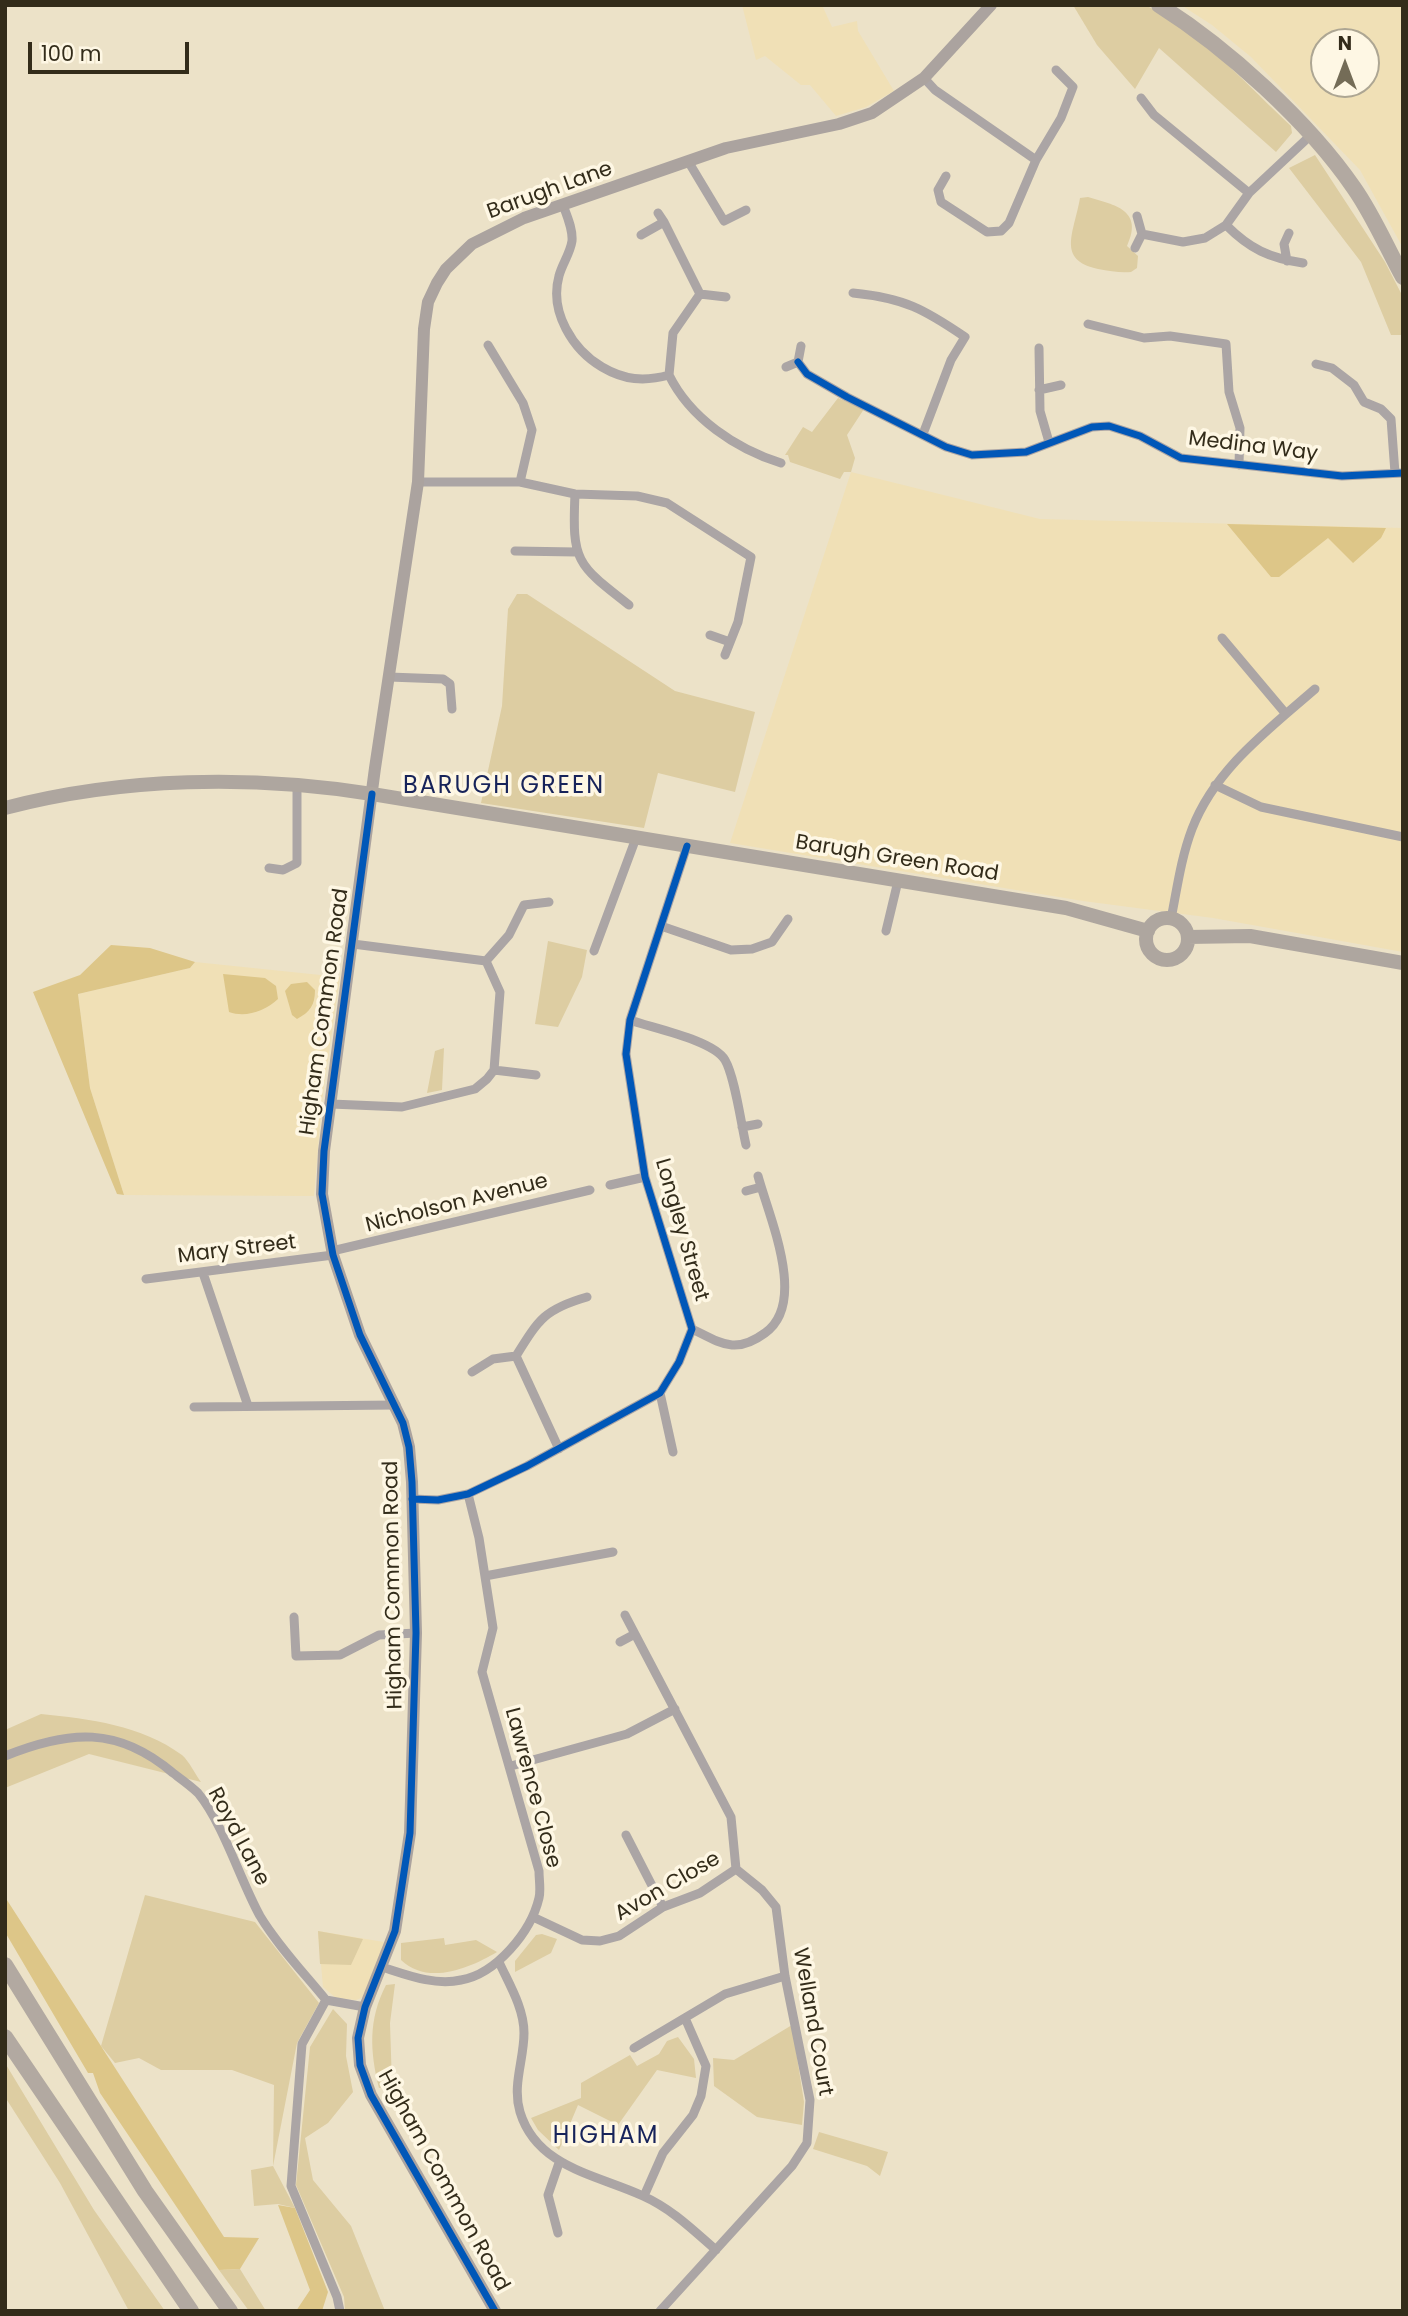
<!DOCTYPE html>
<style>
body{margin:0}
#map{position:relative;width:1408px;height:2316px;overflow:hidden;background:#ece2c8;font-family:Poppins,sans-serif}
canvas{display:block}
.frame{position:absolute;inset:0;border:7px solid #332c1a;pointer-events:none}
.north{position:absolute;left:1310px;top:28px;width:70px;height:70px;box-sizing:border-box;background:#fef7e4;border:2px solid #ada693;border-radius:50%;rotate:0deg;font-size:19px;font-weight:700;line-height:28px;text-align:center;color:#332c1a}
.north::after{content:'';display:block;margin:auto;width:24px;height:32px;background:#746c57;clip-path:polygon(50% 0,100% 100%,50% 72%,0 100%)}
.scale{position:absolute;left:28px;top:42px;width:161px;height:32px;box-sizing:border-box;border:4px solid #332c1a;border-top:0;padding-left:9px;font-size:21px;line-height:24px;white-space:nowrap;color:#332c1a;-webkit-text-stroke:5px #fef7e4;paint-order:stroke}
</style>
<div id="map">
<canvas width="1408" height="2316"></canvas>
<div class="frame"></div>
<div class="north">N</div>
<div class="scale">100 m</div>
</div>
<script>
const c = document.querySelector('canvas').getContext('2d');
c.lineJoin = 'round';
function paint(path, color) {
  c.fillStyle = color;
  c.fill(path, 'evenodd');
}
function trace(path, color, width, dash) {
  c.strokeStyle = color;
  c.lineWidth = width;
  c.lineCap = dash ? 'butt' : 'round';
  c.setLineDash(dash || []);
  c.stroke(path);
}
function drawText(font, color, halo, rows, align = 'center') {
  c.font = font + ' Poppins,sans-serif';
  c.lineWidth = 7;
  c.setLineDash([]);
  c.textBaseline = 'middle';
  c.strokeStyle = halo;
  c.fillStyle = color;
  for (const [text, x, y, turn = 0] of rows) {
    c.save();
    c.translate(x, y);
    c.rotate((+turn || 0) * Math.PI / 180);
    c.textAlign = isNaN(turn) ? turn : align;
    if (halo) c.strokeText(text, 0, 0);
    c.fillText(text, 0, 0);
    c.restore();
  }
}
paint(new Path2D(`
 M742,5H822L832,27L857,21L858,31L894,91L866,107L836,116L810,85H801L765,56L756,60Z
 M1181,5H1403V248L1360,170L1251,57L1212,25ZM1366,42V84H1324V42Z
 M851,472L1040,519L1403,528V952L1213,918L1083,901L730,843Z
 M195,962L340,977L322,1101L314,1196L124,1195L90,1088L78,994L190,968Z
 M318,1931L384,1942L366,1996L356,2000L336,1998L323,1987Z`), '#f0e0b6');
paint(new Path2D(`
 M1073,5C1091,5 1134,0 1149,7C1195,26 1253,91 1291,126L1292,133L1276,152L1159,48L1135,89L1097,45Z
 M1315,155L1385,262L1403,297V335H1391L1361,262L1289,168Z
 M1088,197C1115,205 1144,210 1127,246L1138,256L1137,268L1131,272C1120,273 1110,271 1098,269C1056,260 1074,233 1080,198Z
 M838,398L864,409L847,435L855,458L851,472H844L840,479L790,462L788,455H785L803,427L812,432Z
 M517,594H527L675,691L755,712L735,792L658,773L644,828L481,803L502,706L508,609Z
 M548,941L587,950L582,977L558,1027L535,1024Z
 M444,1048L442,1090L427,1093L435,1051Z
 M41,1714C90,1719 141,1725 182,1755C189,1761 195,1774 201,1782L89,1754L5,1788V1730Z
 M145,1895L255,1922L319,2003L297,2043L273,2166L295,2208L278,2204L254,2206L251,2170L273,2166L274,2085L232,2070H161L139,2058L115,2063L101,2046Z
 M318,1931L363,1939L351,1965L320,1964Z
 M542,1934L557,1939L551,1953L515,1972V1961L536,1935Z
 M444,1938L445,1945L476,1940L497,1952C470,1968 428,1986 401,1960V1943Z
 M395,1984L390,2023L392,2085L379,2088C370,2051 368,2020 386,1985Z
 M333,2009L347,2024L346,2056L353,2092L328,2123L305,2138L313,2180L351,2226L385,2311H345L344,2297L296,2185L310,2047Z
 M792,2025L804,2102L802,2125L757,2117L714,2086L713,2058L734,2060Z
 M678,2037L694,2059L696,2078L657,2070L618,2125L578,2105L559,2150L538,2130L531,2118L581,2098V2083L630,2055L637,2066L659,2054L667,2041Z
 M5,2063L94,2210L165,2311H129L60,2183L5,2097Z
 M819,2132L888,2152L880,2176L867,2166L813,2149Z
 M240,2269L266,2311H249L219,2270Z`), '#ddcda2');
paint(new Path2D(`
 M1227,524L1386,528L1381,538L1353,563L1328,538L1279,577H1271Z
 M111,945L150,948L195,962L190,968L78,994L90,1088L124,1195L117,1194L33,992L80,975Z
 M223,974L265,978L276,986L278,999C265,1011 246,1018 229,1012Z
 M307,982L315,990C315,1005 310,1012 297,1019L292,1015L285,991L291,984Z
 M5,1897L224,2237L259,2238L240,2269L219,2270L100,2093L93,2073H88L5,1932Z
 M278,2205L295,2208L328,2292L322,2311H296L310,2290Z`), '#ddc688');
trace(new Path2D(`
 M924,78L935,90L1036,160
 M1141,98L1154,115L1249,193
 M688,161L724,221L746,210
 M946,176L938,190L941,202L987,232L1001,231L1009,223L1036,160L1061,118L1073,87L1056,70
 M563,205C567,216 573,229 572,241C570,254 562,264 559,276C549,312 573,350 602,367C624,380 644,382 669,375C690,418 736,449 781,463
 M658,213L664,222
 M1226,225C1250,249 1269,258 1303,263
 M1142,234L1183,242L1205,238L1226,225L1249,193L1311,135
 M641,235L664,222L700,294L673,333L669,375
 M1135,248L1142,234L1137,216
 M1287,261L1284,244L1289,233
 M853,293C904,298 924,309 965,337L951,360L923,434
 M700,294L726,297
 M1088,324L1144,338L1170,336L1226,344L1229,392L1240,428L1239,465
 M488,345L523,403L532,430L520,482
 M1039,348L1040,411L1049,442
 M798,362L807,374L847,397L946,447L972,455L1026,452L1092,427L1109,426L1140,436L1181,458L1342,476L1403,473
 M1316,364L1332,368L1354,385L1364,402L1381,409L1391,419L1395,473
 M786,367L798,362L801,346
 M1039,390L1061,385
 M418,482H520L575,494L637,496L667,503L751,557L738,622L725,655
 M575,494C572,561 576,564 629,605
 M515,551L576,552
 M710,635L730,642
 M1222,638L1286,714
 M389,677L443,679L450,684L452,709
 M1215,785L1261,807L1403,837
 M269,868L283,870L297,863V785
 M1171,919C1177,889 1181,858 1192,829C1215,769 1268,730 1315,689
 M661,926L731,950L752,949L772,942L788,919
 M886,931L898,881
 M594,951L636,838
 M486,961L509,935L524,905L549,902
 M630,1020C652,1028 713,1040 725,1060C735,1077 741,1124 746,1145
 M494,1070L536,1075
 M331,1104L402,1107L475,1089L487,1079L494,1070L500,992L486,961L353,944
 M742,1127L758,1124
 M610,1185L645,1177
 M746,1191L761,1187
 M332,1251L590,1190
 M203,1273L248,1406
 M146,1279L333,1255
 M692,1329C721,1343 735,1355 765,1333C808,1303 769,1217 758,1176
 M516,1356L559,1449
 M472,1372L493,1359L516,1356C539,1319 545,1309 587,1297
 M660,1393L673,1452
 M194,1407L396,1405
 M412,1499L438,1500L468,1494L527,1466L660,1393L679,1362L692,1329L645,1177L626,1054L630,1020L687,846
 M485,1576L613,1552
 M294,1617L296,1656L340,1655L379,1635L416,1633
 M620,1642L635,1634
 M5,1756C69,1730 118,1726 173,1773C181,1779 191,1786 198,1793C224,1825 240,1880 260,1916C278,1946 304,1973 326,2000
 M511,1766L627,1734L675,1709
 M626,1835L663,1907
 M533,1917L582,1940L600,1941L619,1936L663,1907L700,1893L736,1869L731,1817L625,1615
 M499,1962C509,1984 524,2008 524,2033C524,2060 512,2085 520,2112C537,2168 598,2175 643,2196C672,2209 693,2230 716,2250
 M382,1967C407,1975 435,1986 461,1980C496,1974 531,1932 539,1898C541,1890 539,1880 539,1871L482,1672L493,1628L479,1538L468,1494
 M634,2048L725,1994L785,1976
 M644,2196L663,2153L693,2115L701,2096L706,2066L685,2018
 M558,2233L548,2195L559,2163
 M340,2311L337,2297L291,2186L302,2044L326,2000L365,2007
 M660,2311L792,2166L807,2143L810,2100L785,1976L776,1907L762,1890L736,1869`), '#aba5a5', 9);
trace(new Path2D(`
 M495,2311L371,2095L360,2065L358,2038L365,2007L395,1931L410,1833L416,1633L412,1482L409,1447L403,1423L360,1335L333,1255L322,1194L324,1151L375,768L418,482L424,329L428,302L437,283L446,269L472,244L524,218L726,148L839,124L872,113L924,78L991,5`), '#aba39f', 12);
trace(new Path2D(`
 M5,808C123,777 252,775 372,794L1066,908L1148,931
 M1146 939a21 21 0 1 1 42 0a21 21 0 1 1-42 0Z
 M1188,937L1250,936L1403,963`), '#aea69f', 14);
trace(new Path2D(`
 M1159,5C1227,48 1308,121 1354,188C1373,215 1387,248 1403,277
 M5,1965L145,2191L230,2311
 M5,2037L191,2311`), '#b2a9a1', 16);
trace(new Path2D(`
 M798,362L807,374L847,397L946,447L972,455L1026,452L1092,427L1109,426L1140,436L1181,458L1342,476L1403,473
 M372,794L324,1151L322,1194L333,1255L360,1335L403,1423L409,1447L412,1482L416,1633L410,1833L395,1931L365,2007L358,2038L360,2065L371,2095L495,2311
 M412,1499L438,1500L468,1494L527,1466L660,1393L679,1362L692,1329L645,1177L626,1054L630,1020L687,846`), '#0057b8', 7);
drawText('21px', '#332c1a', '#fef7e4', [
 ["Barugh Lane",550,191,-20],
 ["Medina Way",1253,447,7],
 ["Barugh Green Road",897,859,9],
 ["Higham Common Road",325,1012,-82],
 ["Nicholson Avenue",457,1204,-14],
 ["Longley Street",681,1230,74],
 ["Mary Street",237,1250,-7],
 ["Higham Common Road",394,1585,-91],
 ["Lawrence Close",532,1788,75],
 ["Royd Lane",238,1837,62],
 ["Avon Close",668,1887,-30],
 ["Welland Court",812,2022,80],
 ["Higham Common Road",443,2181,61]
]);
c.letterSpacing = '2px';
drawText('24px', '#17235a', '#fef7e4', [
 ["BARUGH GREEN",504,787],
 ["HIGHAM",606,2137]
]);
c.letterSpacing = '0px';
</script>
